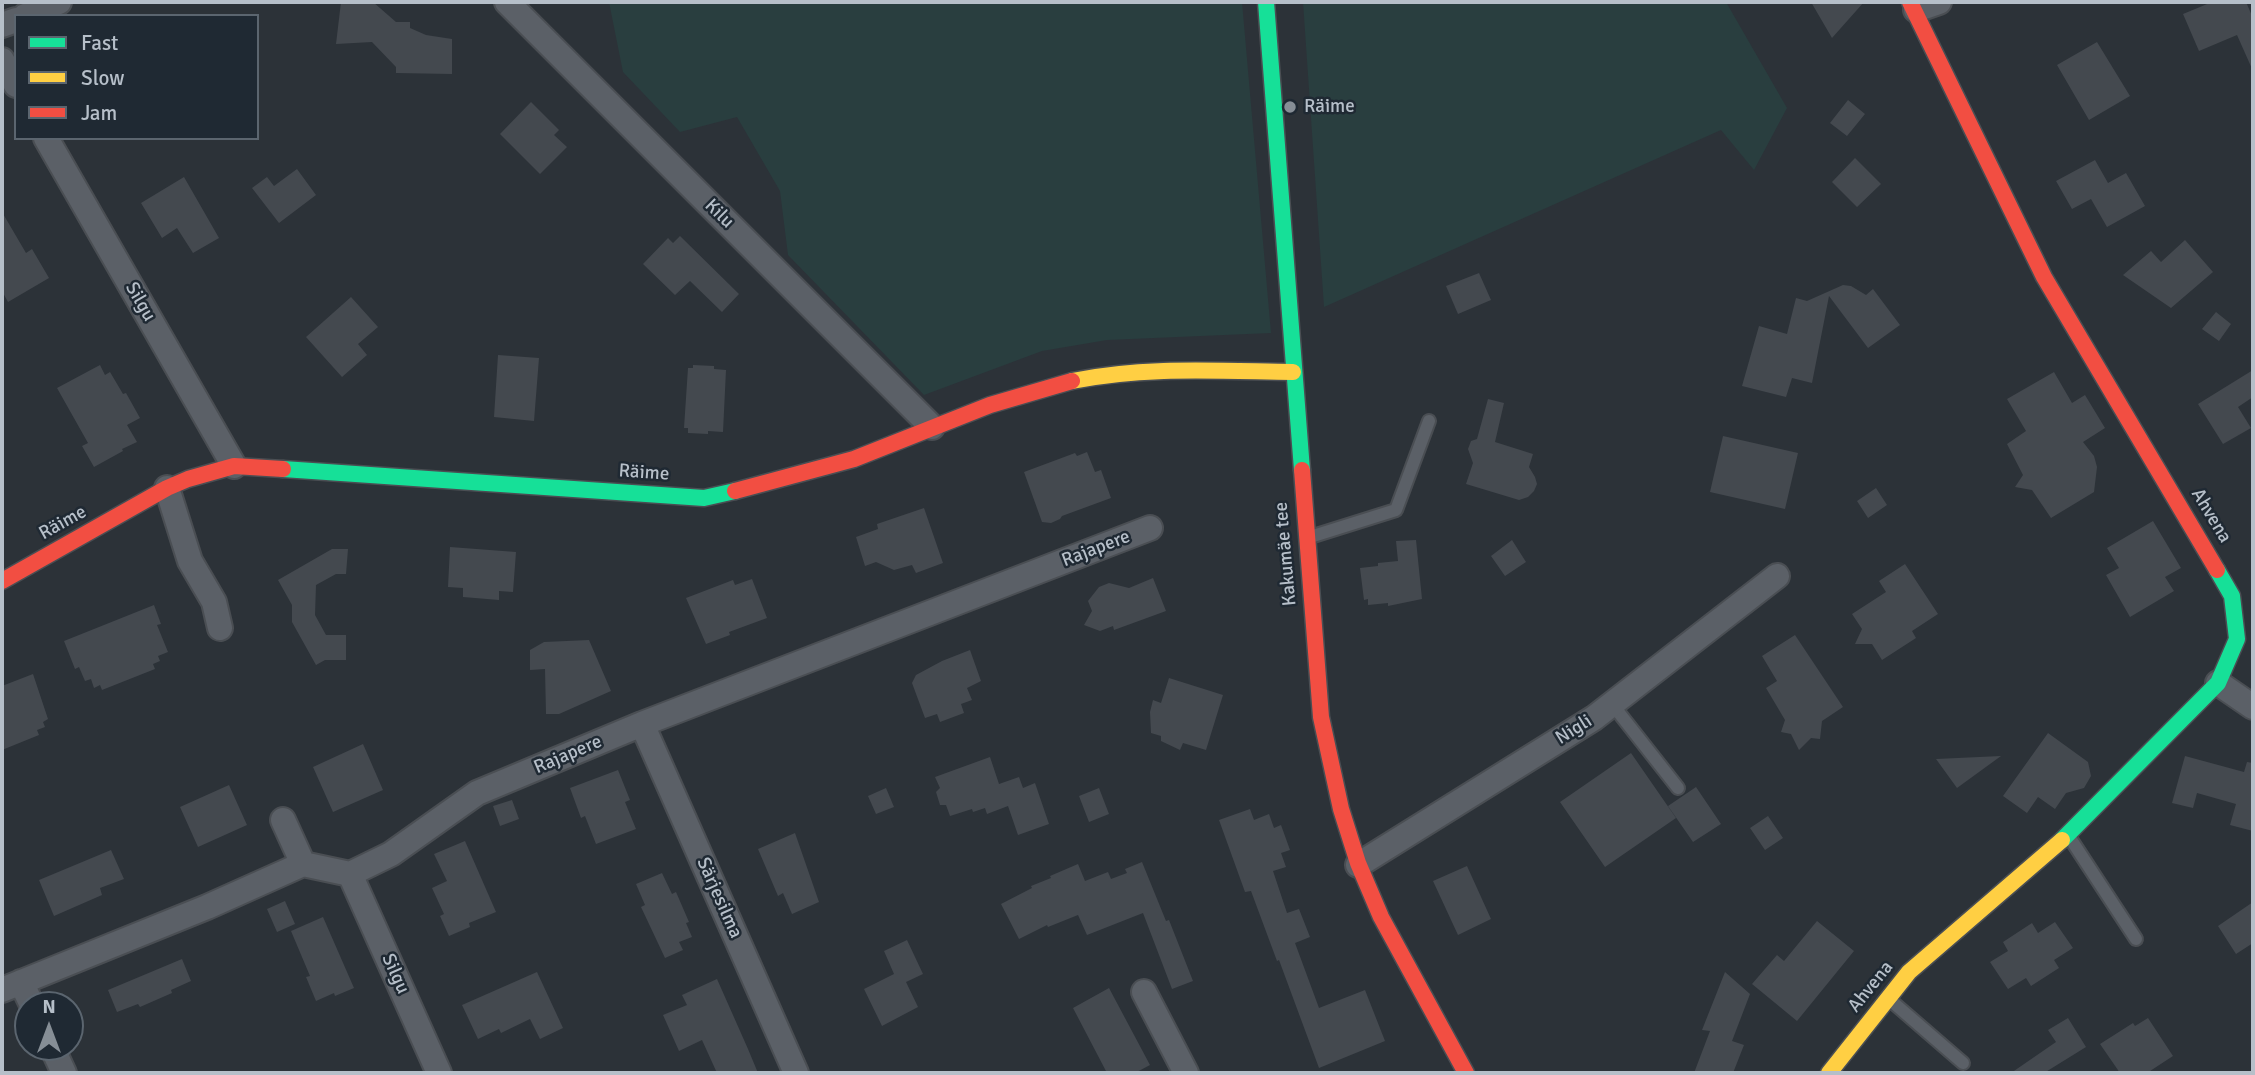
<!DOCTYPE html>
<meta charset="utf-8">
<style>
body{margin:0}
#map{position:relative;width:2255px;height:1075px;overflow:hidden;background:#2c3238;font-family:Signika,sans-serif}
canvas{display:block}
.frame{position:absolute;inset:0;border:4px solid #b6bfc9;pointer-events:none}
.legend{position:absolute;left:14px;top:14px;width:245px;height:126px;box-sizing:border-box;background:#1f2933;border:2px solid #5b656f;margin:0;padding:9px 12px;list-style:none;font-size:21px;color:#b6bfc9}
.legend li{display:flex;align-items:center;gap:14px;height:35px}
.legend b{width:35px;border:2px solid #5b656f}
.north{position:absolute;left:14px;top:991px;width:70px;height:70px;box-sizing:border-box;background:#1f2933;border:2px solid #5b656f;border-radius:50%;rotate:0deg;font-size:19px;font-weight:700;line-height:28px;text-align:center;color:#b6bfc9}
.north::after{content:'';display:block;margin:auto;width:24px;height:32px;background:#868e96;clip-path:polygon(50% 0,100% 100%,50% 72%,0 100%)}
</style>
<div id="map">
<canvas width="2255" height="1075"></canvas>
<div class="frame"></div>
<ul class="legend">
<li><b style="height:9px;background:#16e098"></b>Fast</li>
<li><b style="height:9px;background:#ffcf43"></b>Slow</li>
<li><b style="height:9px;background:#f24e42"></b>Jam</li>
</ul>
<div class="north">N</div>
</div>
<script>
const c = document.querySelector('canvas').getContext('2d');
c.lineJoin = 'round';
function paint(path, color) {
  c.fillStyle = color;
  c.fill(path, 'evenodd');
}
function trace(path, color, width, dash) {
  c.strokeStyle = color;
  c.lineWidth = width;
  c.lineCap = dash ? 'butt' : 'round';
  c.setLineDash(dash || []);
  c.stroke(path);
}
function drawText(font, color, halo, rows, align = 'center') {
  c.font = font + ' Signika,sans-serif';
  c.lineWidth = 5;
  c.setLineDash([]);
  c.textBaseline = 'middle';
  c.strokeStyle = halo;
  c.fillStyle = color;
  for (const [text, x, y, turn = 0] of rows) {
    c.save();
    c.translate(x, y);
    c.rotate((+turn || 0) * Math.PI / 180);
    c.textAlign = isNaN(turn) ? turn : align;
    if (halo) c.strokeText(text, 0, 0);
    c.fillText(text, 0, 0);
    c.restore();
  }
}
paint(new Path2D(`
 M609,2H1242L1271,333L1107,340L1042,351L924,395L788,255L780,191L737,117L680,132L623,72Z
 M1303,2H1726L1787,108L1754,170L1721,130L1324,307Z`), '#293e3f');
paint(new Path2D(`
 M341,2H373L396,22H410V28L426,35L452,39V74L396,73V67L372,42L336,44Z
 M1811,2H1864L1832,38Z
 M2212,2H2246L2253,18V71L2237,35L2199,51L2183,14Z
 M2097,42L2130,96L2089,120L2057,65Z
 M1848,100L1865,114L1847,136L1830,123Z
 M531,102L559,130L554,135L567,147L540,174L500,134Z
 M1855,158L1881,184L1857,207L1832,182Z
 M2095,160L2108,183L2126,173L2145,206L2107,227L2091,199L2072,209L2056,181Z
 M297,169L316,195L279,223L252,188L267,177L274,186Z
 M184,177L219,238L193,253L177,228L162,238L141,203Z
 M2,212L26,253L32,249L49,278L8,302L2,291Z
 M680,236L739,294L722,312L690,281L675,295L643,264L668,238L673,243Z
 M2185,240L2213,272L2171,308L2123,275L2151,251L2161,262Z
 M1479,273L1491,300L1458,314L1446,286Z
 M1843,285L1851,286L1866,295L1873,289L1900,325L1868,348L1829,296L1812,383L1792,378L1786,397L1742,386L1759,326L1787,334L1796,298L1807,301Z
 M351,297L378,327L358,344L367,355L342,377L306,337Z
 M2216,312L2231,324L2219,341L2202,329Z
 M498,355L539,358L534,421L494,417Z
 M100,365L105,375L110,372L123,394L126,393L140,418L127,425L137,442L122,449L123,451L94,467L82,446L88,443L57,388Z
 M693,365L714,366V369L726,370L723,432L708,431V434L688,433V428H684L688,368H693Z
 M2253,370V397L2238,407L2251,428L2223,444L2198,404Z
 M2054,372L2072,403L2085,395L2105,428L2083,442L2094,456L2097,467L2094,492L2051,518L2032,490L2015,487L2023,475L2007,444L2026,431L2007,399Z
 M1488,399L1504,403L1495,442L1533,454L1529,467L1535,477L1537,484L1534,491L1528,497L1519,500L1466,484L1473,463L1468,449L1471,441L1477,439Z
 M1723,436L1798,453L1785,509L1710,492Z
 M1087,452L1095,472L1101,470L1111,498L1062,516L1060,519L1051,523L1042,522L1024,472L1075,453L1077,456Z
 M1876,488L1887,505L1868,518L1857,501Z
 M924,508L943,563L916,573L912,565L894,570L876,562L865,566L856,537L878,529L877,524Z
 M2153,521L2181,568L2165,577L2174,591L2130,617L2106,575L2119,568L2107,548Z
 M1416,540L1422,599L1388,606V603L1368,605V599L1364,600L1360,568L1378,566V563L1398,561L1396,541Z
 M1512,540L1526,562L1505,576L1491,556Z
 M450,547L516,552L513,592L499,591V600L463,597V588L448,587Z
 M332,549H348L346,574H336L316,585L315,615L326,635H346V660H325L316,665L292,622V605L278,580Z
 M1905,564L1938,614L1912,631L1916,638L1882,660L1872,644H1855L1862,629L1852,614L1886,592L1879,581Z
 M1153,578L1166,611L1114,630L1113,626L1100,631L1084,625L1092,611L1088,601L1099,587L1109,583L1129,588Z
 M752,579L767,618L729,632L730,635L706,644L686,598L733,580L735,585Z
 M154,605L161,624L157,625L168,652L158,656L160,661L153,664L155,669L102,690L100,685L94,688L91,679L85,681L79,667L75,669L64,641Z
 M1795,635L1843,707L1822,721L1820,739L1811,738L1799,750L1791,734L1781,732L1785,720L1766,688L1777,681L1762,656Z
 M589,640L611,691L559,714H546L545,669L530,670V650L544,642Z
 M970,650L981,681L967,688L972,700L961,704L964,713L940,722L937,714L925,718L912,683L916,675L942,661Z
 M33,674L48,719L43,722L45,727L37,730L39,735L2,750V686Z
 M1169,678L1223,695L1206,750L1183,743L1180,750L1161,741V736L1151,733L1150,712L1153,700L1161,703Z
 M2048,733L2088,762L2091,776L2084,788L2066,793L2055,809L2038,797L2027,813L2003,796Z
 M363,744L383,790L333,812L313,767Z
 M1631,753L1676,818L1605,867L1560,802Z
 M2001,756L1957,788L1936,759Z
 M2185,756L2244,772L2247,762L2253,763V831L2230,825L2236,804L2197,793L2193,808L2172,803Z
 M990,757L999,784L1019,777L1023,788L1035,783L1049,824L1018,835L1008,806L987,814L985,808L973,812L972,809L950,816L946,805H940L936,792L940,788L935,777Z
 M618,770L630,800L625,802L636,829L596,844L585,816L581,818L570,788Z
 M229,785L247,825L198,847L180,807Z
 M1696,787L1721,824L1693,842L1668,806Z
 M886,788L894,807L876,814L868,796Z
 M1099,788L1109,814L1089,822L1079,796Z
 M512,800L519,819L500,826L493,806Z
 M1250,809L1254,820L1269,814L1274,828L1281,825L1290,850L1281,853L1286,867L1273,871L1287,913L1299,909L1310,937L1295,943L1319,1008L1365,990L1385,1041L1319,1068L1279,960L1277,961L1251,891L1245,892L1219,820Z
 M1768,816L1783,838L1765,850L1750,828Z
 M795,833L819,902L792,914L783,893L778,896L758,849Z
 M465,841L496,912L469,923L470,927L449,936L440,916L444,914L432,888L447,881L434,854Z
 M111,850L124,879L100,888L102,895L54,916L39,880Z
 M1142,862L1166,921L1169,920L1193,981L1172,989L1143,913L1087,935L1078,915L1048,927L1047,925L1019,939L1001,904L1032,888L1031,886L1051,878L1050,876L1078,864L1085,881L1108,872L1111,879L1127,873L1125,869Z
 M1467,866L1491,919L1458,935L1433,881Z
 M662,873L672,894L676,892L689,922L686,923L692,937L679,942L683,950L665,958L641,907L645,905L636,884Z
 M285,901L295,924L277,932L267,909Z
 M2253,902V943L2236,954L2218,926Z
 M323,917L354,988L335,996L334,993L316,1001L306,977L310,976L291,931Z
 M1817,921L1854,951L1797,1021L1752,984L1777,955L1784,961Z
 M2055,922L2073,948L2054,960L2059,968L2031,986L2026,978L2008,989L1990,962L2008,951L2003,942L2032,923L2038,933Z
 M907,940L923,974L906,982L918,1007L882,1026L864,989L894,974L884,951Z
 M182,959L191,981L171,990L172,993L140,1007L138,1004L117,1012L108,990Z
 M537,972L563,1028L540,1039L530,1019L501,1033L499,1029L478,1039L462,1005Z
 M1725,972L1750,994L1732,1041L1744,1045L1733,1073H1694L1710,1031L1702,1030Z
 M717,979L748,1049L758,1073H717L702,1040L679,1051L663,1015L687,1005L682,995Z
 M1109,988L1150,1065L1135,1073H1107L1073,1008Z
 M2068,1018L2086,1047L2044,1073H2011L2056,1042L2048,1030Z
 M2148,1018L2173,1056L2147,1073H2120L2100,1044L2133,1023L2135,1026Z`), '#44494f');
const lane = new Path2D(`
 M1310,537L1396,510L1429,421
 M1612,704L1678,788
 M2070,838L2136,939
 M1889,999L1963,1063`);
const street = new Path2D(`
 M507,2L932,427
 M1916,10L1939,2
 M25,16L59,2
 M2,25L16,20
 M2,60L16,85
 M46,138L234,466
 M167,488L190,561L214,602L220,628
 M2218,683L2253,707
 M642,724L796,1073
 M283,820L303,864
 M1358,865L1594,718L1777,576
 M350,874L439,1073
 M21,982L32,1005
 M2,990L207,907L303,864L350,874L391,854L477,793L642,724L1150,528
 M1144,992L1186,1073
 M52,1047L64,1073`);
const fast = new Path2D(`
 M1266,2L1302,470
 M283,469L704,498L735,491
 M2062,840L2218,683L2237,639L2232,596L2217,570`);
const slow = new Path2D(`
 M1072,381C1145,366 1219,371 1293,372
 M1829,1073L1909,972L2062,840`);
const jam = new Path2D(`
 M1910,2L2044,277L2217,570
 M1302,470L1321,717L1341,809L1358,863L1381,917L1466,1073
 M735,491L854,459L990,405L1072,381
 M2,581L167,488L188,479L234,466L283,469`);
trace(lane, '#4a4e53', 16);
trace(street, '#4a4e53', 28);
trace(fast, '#4a4e53', 19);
trace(slow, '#4a4e53', 19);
trace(jam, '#4a4e53', 19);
trace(lane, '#5b6067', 12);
trace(street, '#5b6067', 24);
trace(fast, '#16e098', 16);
trace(slow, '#ffcf43', 16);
trace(jam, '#f24e42', 16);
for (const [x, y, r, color] of [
 [1290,107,7,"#868e96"]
]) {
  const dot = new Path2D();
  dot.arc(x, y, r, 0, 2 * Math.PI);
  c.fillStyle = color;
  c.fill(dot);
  trace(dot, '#1f2933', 2.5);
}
drawText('19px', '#b6bfc9', '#1f2933', [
 ["Räime",1304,107]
], 'left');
drawText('19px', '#b6bfc9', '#1f2933', [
 ["Kilu",719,214,45],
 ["Silgu",140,302,60],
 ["Räime",644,473,4],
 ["Ahvena",2211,516,59],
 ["Räime",63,523,-29],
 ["Rajapere",1096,549,-21],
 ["Kakumäe tee",1286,554,-95],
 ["Nigli",1574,730,-32],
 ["Rajapere",568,755,-23],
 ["Särjesilma",719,898,66],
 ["Silgu",395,974,66],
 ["Ahvena",1871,987,-51]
]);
</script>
